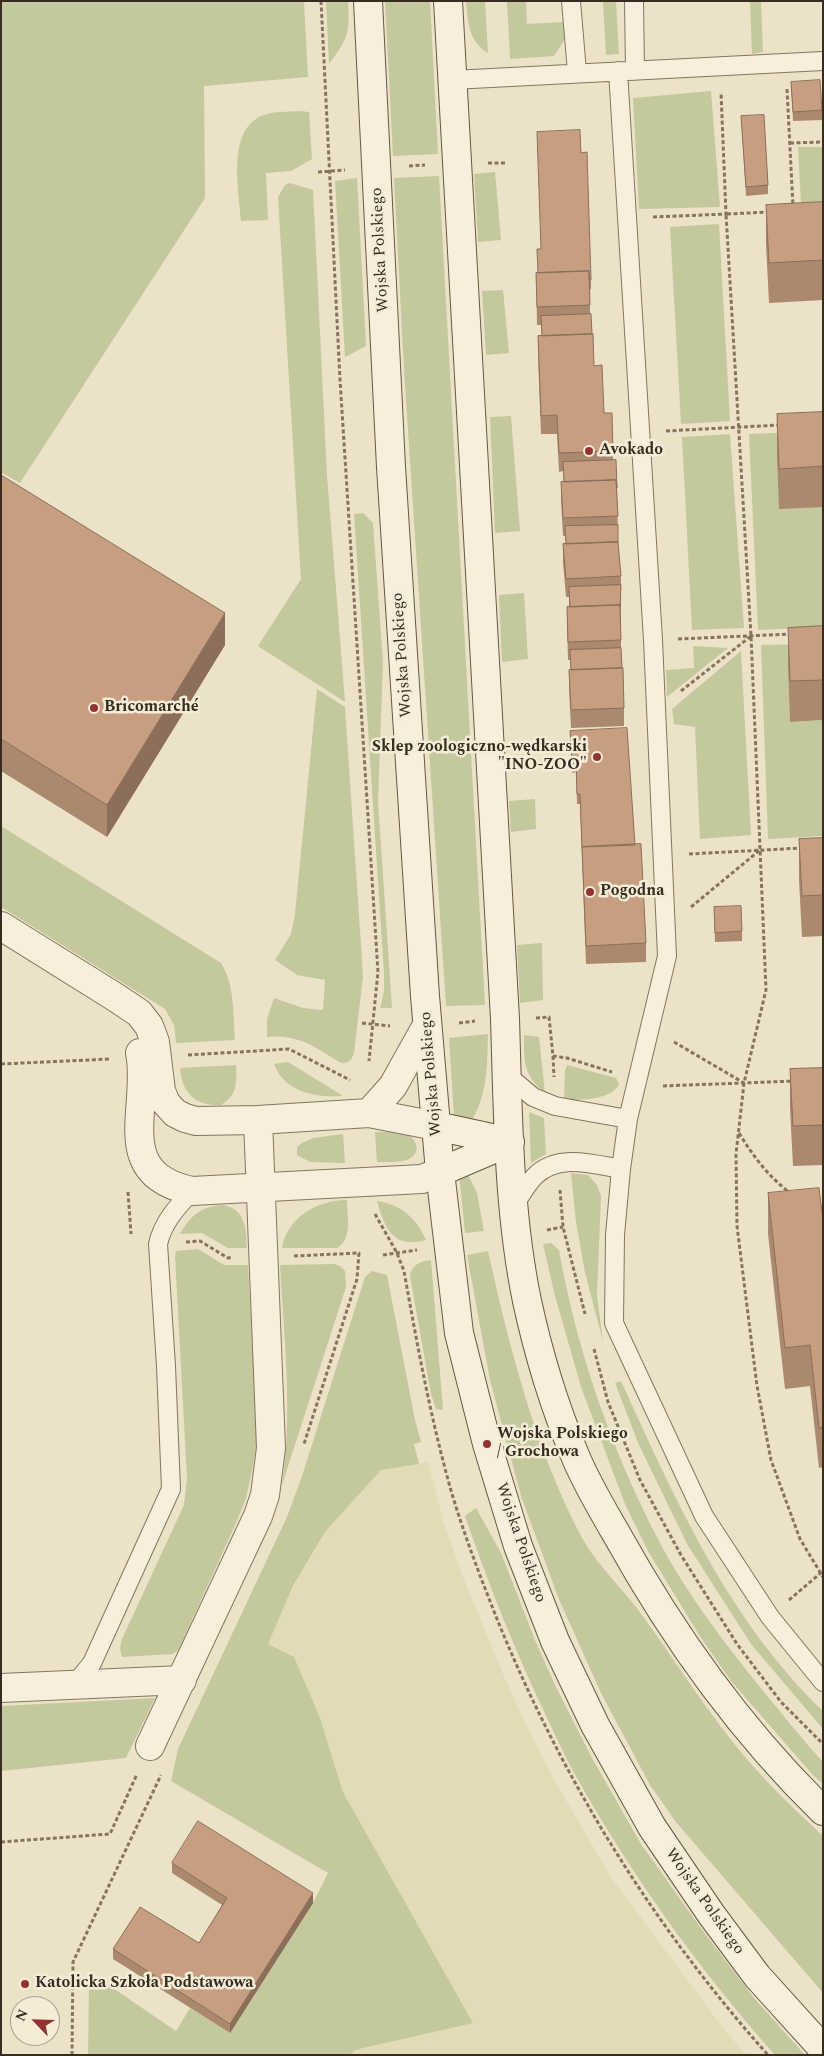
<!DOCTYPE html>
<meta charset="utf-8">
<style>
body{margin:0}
#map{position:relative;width:824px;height:2056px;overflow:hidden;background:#ece2c8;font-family:Spectral,serif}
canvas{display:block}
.frame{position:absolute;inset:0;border:2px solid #382c21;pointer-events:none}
.north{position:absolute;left:10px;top:1996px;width:50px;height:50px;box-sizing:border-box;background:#f4ecd7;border:1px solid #a99f8e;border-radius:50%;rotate:294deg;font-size:14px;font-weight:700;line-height:20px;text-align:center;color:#382c21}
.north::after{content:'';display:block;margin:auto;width:18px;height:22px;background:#923332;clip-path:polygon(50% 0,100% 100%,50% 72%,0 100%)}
</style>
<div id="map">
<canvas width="824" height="2056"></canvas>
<div class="frame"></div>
<div class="north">N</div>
</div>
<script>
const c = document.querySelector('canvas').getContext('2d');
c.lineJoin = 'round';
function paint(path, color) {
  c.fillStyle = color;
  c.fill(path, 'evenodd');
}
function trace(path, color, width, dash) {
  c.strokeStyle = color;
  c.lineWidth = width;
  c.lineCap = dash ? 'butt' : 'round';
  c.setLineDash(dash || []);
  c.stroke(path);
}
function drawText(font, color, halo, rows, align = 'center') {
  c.font = font + ' Spectral,serif';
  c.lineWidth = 5;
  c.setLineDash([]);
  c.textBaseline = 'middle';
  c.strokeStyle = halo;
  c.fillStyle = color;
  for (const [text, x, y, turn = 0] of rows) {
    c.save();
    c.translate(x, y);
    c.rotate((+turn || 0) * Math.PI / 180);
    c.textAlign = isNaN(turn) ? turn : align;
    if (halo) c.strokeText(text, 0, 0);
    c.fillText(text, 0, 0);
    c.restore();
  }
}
paint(new Path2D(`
 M428,1462L443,1520L462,1575L506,1681L530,1733L556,1783L612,1879L726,2032L747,2055H350L355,2050L473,2023L343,1792L320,1718L268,1644L293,1587L325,1532L381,1470Z`), '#e1dbb6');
paint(new Path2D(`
 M1,1H304L308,77L204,86L205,198L20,483L1,472Z
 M326,1H348C350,32 348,39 329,64Z
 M385,1H430L438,154L393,156Z
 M466,1H485L488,53C468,41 468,22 466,1Z
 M507,1H526L527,24L563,22L565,39L554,56L510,59Z
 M603,1H616L619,54L606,55Z
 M750,1H761L763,52L752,54Z
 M711,91L720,207L639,209L633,98Z
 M299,111L309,112L312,159L291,171L266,173L268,220L241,221C239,190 226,128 264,115C274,111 288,112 299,111Z
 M798,147H823V202L801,203Z
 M495,172L501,240L478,242L474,174Z
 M439,176L485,1005L446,1006L404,370L394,178Z
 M357,178L366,346L345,357L335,181Z
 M290,183L313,190L327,475L345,702L258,646L301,579L278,197L285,185Z
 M719,224L730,421L681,424L670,227Z
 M503,290L509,353L486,355L482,291Z
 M511,416L520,531L495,533L490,417Z
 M823,431V627L758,630L749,434Z
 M730,434L744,628L692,630L682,437Z
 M363,513L373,523L383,662L378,802L392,1008H380L384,992V973L354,514Z
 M524,593L528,659L502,662L499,595Z
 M823,644L788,669L790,722L823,720V836L768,839L761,645Z
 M693,646L728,648L667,697L666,670L694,668Z
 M741,651L751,835L700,839L695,727L674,724L672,709Z
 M317,689L345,707L362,960L363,977L354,1053C351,1061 349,1063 341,1063C312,1046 302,1035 267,1037V1019L274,998L303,1008L323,1010L325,980L297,975L275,960L291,934L295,914Z
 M535,799L536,829L511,832L509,801Z
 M1,826L221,963C235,985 233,1014 235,1040L176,1043L174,1025L165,1009L1,907Z
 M542,943L543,1000L520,1003L517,945Z
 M488,1034C487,1066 488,1095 470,1123L454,1117L449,1038Z
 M524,1035L539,1037L545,1093C523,1075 524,1062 524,1035Z
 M288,1062L340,1094L342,1096C317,1098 284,1092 274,1064Z
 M236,1065C237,1083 237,1095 221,1105C195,1106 182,1093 180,1068Z
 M567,1065L616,1078L619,1084C611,1101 580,1099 564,1101L565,1071Z
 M529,1112L544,1118L546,1154L531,1163Z
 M400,1131C413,1133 425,1151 409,1159C401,1163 386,1162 377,1162L375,1132Z
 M343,1134L345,1163L310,1162L297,1155V1147L302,1143L313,1138Z
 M466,1170L477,1193L484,1231L465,1233L459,1173Z
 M571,1173L588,1175L597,1185L601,1196L597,1296L603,1341L585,1273L576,1222Z
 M347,1200C347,1217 353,1239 337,1248H282C287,1217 318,1200 347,1200Z
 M377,1201C401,1204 417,1219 426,1240C393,1249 385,1229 377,1201Z
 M223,1205C246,1209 246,1229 247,1248H228L202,1233L180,1234C190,1216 201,1206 223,1205Z
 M551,1243L559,1250C577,1352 612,1451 660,1543C688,1596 726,1645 764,1692C784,1716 802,1739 823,1762V1784L812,1774L731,1681L699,1635L648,1551L625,1504L581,1387L555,1296L543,1244Z
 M198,1249L224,1265H248L256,1404V1448L252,1471L246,1498L237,1521L178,1651L172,1654L122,1657L120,1648L122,1639L184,1505L187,1478L175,1257L176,1251Z
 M488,1251C509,1346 535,1448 580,1534C596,1565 622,1587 642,1615C681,1669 716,1726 761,1775C780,1796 802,1816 823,1836V1993L676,1822L650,1785L601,1693L558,1597L521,1496L490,1380L467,1255Z
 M431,1260L443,1410L436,1409L431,1394L410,1276C411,1265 421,1261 431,1260Z
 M334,1264L340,1266L345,1271L346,1287L282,1485C293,1413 284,1338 280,1265Z
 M372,1271L387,1275L415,1420L421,1442L414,1444L419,1464L381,1470L325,1532L293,1586L268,1644L294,1657L320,1718L343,1792L473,2023L355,2050L350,2055H88L89,1984L99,1982L107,1984L176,2031L190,2008L230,2033L313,1903L328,1873L171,1781L178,1749L287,1517L302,1476L365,1277Z
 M621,1381C675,1499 728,1620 823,1711V1729L751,1644L687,1544L639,1445L615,1383Z
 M476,1508L501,1553L535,1640L555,1685L592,1758L641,1844L700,1927L754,1998L805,2055H775C697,1967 630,1873 573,1771C564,1754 556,1737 548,1720C516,1653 489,1586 465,1516Z
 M155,1698L126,1758L1,1771V1706Z`), '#c3c99c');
const lane = new Path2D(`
 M571,1L577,72
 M634,1L635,71
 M618,71L653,640L667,956L628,1119L621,1169L615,1235L614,1323L704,1516L770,1617L823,1682
 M452,80L823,61
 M507,1075L533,1097L555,1106L628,1119
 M515,1204C521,1195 527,1184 535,1176C558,1153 593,1164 621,1169
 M75,1684L92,1663L171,1489L166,1366L158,1244C163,1222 177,1207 192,1191`);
const street = new Path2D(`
 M1,926L115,997L139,1013L149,1026L155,1042L161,1091L166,1103L175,1113L185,1118L196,1121L258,1120L369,1113L436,1126
 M140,1053C151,1107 110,1174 192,1191L422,1179L440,1172
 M369,1113L393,1086L427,1025
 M1,1688L182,1680
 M150,1746L258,1516L265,1495L271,1448L258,1120`);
const secondary = new Path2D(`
 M368,1L391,467L425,996L440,1172L459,1333L487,1444L518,1546L555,1641L595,1725L652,1827L711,1914L757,1976L823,2049
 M448,1L505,1019C508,1113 508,1209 527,1301C538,1352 554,1405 574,1453C585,1481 602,1509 617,1535C673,1636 740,1730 823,1811
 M436,1126L510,1142
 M440,1172L510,1142`);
trace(lane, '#87745e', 20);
trace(street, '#87745e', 30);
trace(secondary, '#695641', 30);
trace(new Path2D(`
 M321,1L340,380L378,972L369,1061
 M787,89L793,207
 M790,143L823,142
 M488,163H507
 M409,166L425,165
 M318,172L345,170
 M770,212L726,214L751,636L766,990L744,1083L736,1154L737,1226L757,1386L771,1460L800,1539L823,1577
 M653,217L726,214L721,92
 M666,431L780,425
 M678,639L792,634
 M681,691L751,636
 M689,854L802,848
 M691,907L760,850
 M536,1018L549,1017L553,1056L567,1058L612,1072
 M362,1023L390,1026
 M459,1023L475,1021
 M674,1042L744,1083
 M188,1055L289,1049L350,1080
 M553,1056L554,1077
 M1,1064L110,1059
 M663,1086L795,1081
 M739,1133C753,1156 768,1176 789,1192
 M560,1190L563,1227L585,1314
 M128,1192L131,1234
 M375,1214L397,1253L404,1271C417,1344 430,1415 450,1487C463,1532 480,1576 497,1619C562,1779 653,1926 768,2055
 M547,1230L563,1227
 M186,1242L200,1241L228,1258L233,1257
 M383,1255L417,1250
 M294,1256L359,1253L357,1279L304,1444
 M594,1349L608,1402L640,1480L681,1555L737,1644L781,1702L823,1744
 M789,1600L823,1571
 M1,1842L110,1834L137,1774
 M72,2055L73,1962L161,1775`), '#87745e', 3, [4, 2.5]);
trace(lane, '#f7efdb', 18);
trace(street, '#f7efdb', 28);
trace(secondary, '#f7efdb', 28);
paint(new Path2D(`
 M791,82L822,110V120L793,121Z
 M741,116L768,185V194L746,196Z
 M581,153L591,280V289L590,290V314L594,366L613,451V460L617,488L618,542L621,576V648L624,708V726L571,728L569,688V670H571L570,660H568L567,626V607H569V597H566L563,563V544H566L565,536H563L561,500V482H564L563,471L559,472L557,434H541L538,355V336H542L541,325H537L536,273H537Z
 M823,202V300L769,303L766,245V205Z
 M823,412V507L779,509L777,455V414Z
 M1,475L225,645L107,837L1,771Z
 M823,626V720L790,722L788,668V628Z
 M570,731L635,845L646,943V962L586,964L580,804H577L576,772L572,773Z
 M823,838V936L802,937L799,880V839Z
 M714,907L742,931V941L715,942Z
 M823,1068V1165L793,1166L790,1109V1069Z
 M768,1193L823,1220V1467L819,1468L810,1386L785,1389L768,1234Z
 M172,1863L313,1903L230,2033L113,1959V1949L199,1943L222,1905L172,1873Z`), '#ab896e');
paint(new Path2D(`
 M225,613V645L107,837V805Z
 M313,1893V1903L230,2033V2024Z`), '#8b6f5a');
const building = new Path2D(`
 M820,80L822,110L793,112L791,82Z
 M764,115L768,185L746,187L741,116Z
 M580,130L581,153L587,152L591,280H589V271L538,273L537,249H541L537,132Z
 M823,202V260L769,263L766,205Z
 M589,271L590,305L537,307L536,273Z
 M591,314L592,334L542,336L541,316Z
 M593,334L594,366L602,365L604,413H612L613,451L559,453L557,415L541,416L538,336Z
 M823,412V466L779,469L777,414Z
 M616,460L617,488L616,480L564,482L563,462Z
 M1,475L225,613L107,805L1,739Z
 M616,480L618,516L563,518L561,482Z
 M618,525V542L566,544L565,526Z
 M618,542L621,576L566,579L563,544Z
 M621,585L620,607V605L570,607L569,587Z
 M620,605L621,640L568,642L567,607Z
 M823,626V680L790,681L788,628Z
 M621,648L622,668L571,670L570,650Z
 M623,668L624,708L571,710L569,670Z
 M627,728L635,845L582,847L580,794H577L576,763H572L570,731Z
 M823,838V895L802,896L799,839Z
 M641,844L646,943L586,946L582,847Z
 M741,906L742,931L715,933L714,907Z
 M823,1068V1125L793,1126L790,1069Z
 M819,1188L823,1220V1427L819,1428L810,1345L785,1348L768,1193Z
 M198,1821L313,1893L230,2024L113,1949L140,1907L199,1943L227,1898L172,1863Z`);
paint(building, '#c79f80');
trace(building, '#8b6f5a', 1);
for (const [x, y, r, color] of [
 [589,451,5,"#923332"],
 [94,708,5,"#923332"],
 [597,757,5,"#923332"],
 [590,892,5,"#923332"],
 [487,1444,5,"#923332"],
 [25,1984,5,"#923332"]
]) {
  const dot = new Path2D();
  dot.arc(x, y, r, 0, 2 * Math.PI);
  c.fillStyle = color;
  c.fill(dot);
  trace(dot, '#f4ecd7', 2);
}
drawText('16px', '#382c21', '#f4ecd7', [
 ["Wojska Polskiego",381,250,-93],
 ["Wojska Polskiego",403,655,-94],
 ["Wojska Polskiego",432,1074,-95],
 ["Wojska Polskiego",520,1543,71],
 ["Wojska Polskiego",704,1902,55]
]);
drawText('bold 16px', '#382c21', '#f4ecd7', [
 ["Avokado",599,451],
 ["Bricomarché",104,708],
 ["Sklep zoologiczno-wędkarski",587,748,"right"],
 ["\"INO-ZOO\"",587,766,"right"],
 ["Pogodna",600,892],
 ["Wojska Polskiego",497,1435],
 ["/ Grochowa",497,1453],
 ["Katolicka Szkoła Podstawowa",35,1984]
], 'left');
</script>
